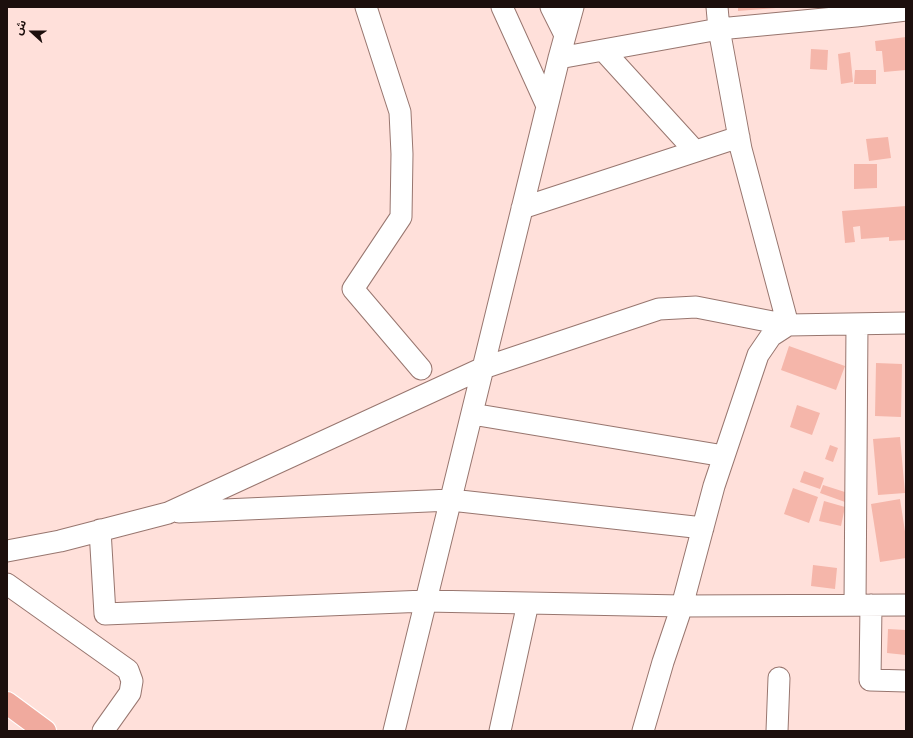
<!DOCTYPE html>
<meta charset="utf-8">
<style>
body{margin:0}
#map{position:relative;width:913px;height:738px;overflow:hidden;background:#ffe0da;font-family:"Roboto Condensed","Noto Sans Arabic",sans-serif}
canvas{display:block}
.frame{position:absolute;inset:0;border:8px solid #1c0f0d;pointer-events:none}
.north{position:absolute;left:12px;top:12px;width:40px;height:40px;-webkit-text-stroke:3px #ffe0da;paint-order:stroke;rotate:291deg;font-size:11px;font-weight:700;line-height:16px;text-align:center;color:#1c0f0d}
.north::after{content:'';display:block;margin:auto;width:14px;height:18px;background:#1c0f0d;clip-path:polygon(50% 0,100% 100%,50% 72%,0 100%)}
</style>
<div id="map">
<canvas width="913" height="738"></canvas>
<div class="frame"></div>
<div class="north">ش</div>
</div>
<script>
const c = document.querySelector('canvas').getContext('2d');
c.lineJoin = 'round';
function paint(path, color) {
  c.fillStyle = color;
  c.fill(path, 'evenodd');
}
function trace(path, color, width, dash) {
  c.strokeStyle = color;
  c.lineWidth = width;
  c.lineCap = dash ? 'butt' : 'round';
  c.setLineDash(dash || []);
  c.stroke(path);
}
paint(new Path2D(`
 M738,7H776V8L738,11Z
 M906,37V70L884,72L882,51H876L875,41Z
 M811,49L828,50L827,70L810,69Z
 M850,52L853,82L841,84L838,54Z
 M855,70H876V84H854Z
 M888,137L891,158L869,161L866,139Z
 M854,164H877V188L854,189Z
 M906,206V240L889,241V237L861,239L860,226L853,227L855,242L845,243L842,211Z
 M789,346L845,366L836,390L781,370Z
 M876,363L902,364L901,417L875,416Z
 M797,405L820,413L812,435L790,427Z
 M900,437L905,493L878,495L873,439Z
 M830,445L838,448L833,462L825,459Z
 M804,471L824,478L820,489L800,482Z
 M823,485L848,493L845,502L820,493Z
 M793,488L818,497L809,523L784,514Z
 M900,499L906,538V558L880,562L871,504Z
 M824,501L845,507L841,526L819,521Z
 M813,565L837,568L835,589L811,586Z
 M888,629L906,630V655L887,653Z`), '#f5b6aa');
const street = new Path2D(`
 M366,7L400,112L402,154L401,217L353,289L421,369
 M502,7L547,106
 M551,7L565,35
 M603,50L695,151
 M559,58L719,29L856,16L906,10
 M522,208L739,137
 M472,414L724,456
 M179,512L451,500L703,528
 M100,530L105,614L426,601L682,606L906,605
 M7,551L60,541L168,513L483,368L659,309L696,307L788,325L741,149L719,29L717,7
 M7,584L128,670L132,681L130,693L103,731
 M855,605L857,324
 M871,605L870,680L906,681
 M394,731L559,58L573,7
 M500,731L528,603
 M643,731L663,662L682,606L714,486L758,355L771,336L788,325L906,323
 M777,731L779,678`);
const primary = new Path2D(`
 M7,703L45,731`);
trace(street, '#98766f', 23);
trace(primary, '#fff', 24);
trace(street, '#fff', 21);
trace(primary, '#f0aa9e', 22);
</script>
